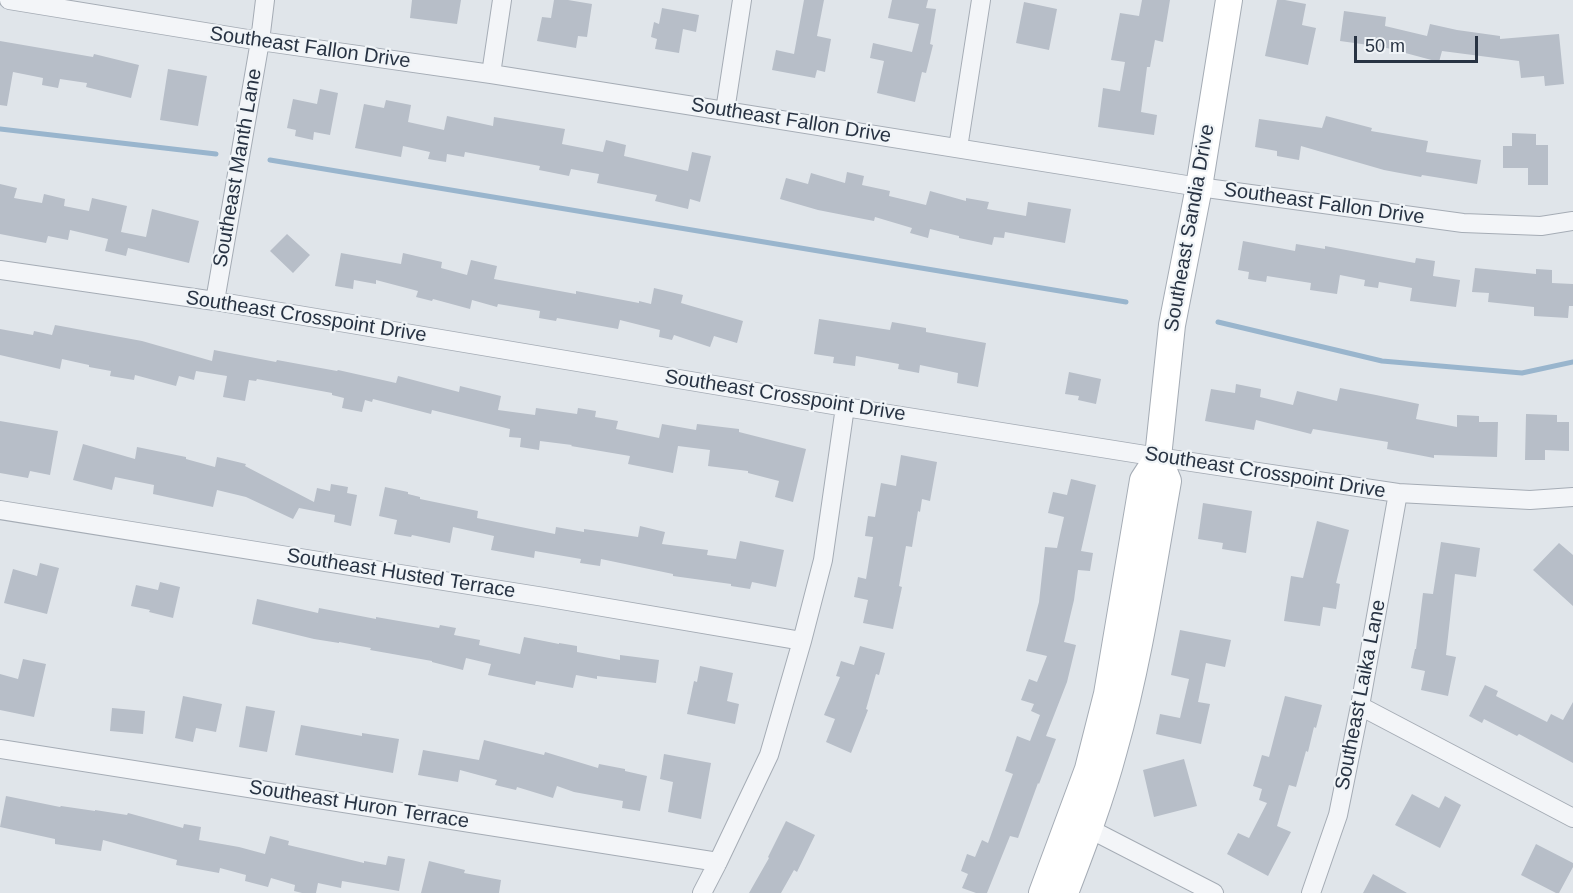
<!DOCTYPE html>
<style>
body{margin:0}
#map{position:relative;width:1573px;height:893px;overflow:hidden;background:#e0e5ea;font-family:Helvetica,sans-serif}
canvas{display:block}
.scale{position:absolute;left:1354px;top:36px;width:124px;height:27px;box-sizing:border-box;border:3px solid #283343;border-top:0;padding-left:8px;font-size:18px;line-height:21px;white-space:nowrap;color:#283343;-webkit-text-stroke:4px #f0f4f7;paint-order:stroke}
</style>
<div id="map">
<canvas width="1573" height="893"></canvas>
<div class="scale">50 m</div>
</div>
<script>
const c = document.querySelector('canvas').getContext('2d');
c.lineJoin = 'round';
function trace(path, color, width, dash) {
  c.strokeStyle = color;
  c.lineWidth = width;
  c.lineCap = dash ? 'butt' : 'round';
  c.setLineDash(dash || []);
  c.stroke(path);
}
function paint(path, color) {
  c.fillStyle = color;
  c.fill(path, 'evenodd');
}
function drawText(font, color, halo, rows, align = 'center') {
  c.font = font + ' Helvetica,sans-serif';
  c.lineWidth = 4.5;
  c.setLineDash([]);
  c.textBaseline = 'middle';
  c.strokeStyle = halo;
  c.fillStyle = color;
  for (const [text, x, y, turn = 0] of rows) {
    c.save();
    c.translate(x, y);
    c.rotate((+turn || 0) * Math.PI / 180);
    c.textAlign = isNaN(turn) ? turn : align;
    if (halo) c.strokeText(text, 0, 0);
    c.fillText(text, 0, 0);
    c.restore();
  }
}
trace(new Path2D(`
 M0,129L216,154
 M270,160L1126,302
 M1218,322L1382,361L1522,373L1573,362`), '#99b5cd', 5);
paint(new Path2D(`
 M412,0H461L457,24L410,18Z
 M554,0H568L592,4L587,37L578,36L576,48L537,41L542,17L551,18Z
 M804,0H824L817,36L831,39L825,72L817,70L815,78L772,70L776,50L794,54Z
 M892,0H928L926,8L936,9L930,44L933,45L926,73L922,72L915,102L877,93L884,61L870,58L873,43L912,52L919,24L888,18Z
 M1142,0H1170L1163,42L1155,40L1150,67H1147L1141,112L1157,115L1154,135L1098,127L1103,88L1120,91L1125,62L1111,60L1120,13L1139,16Z
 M1277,0H1285L1306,4L1302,25L1316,28L1308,65L1265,56Z
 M1024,2L1057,9L1049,50L1016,43Z
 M662,8L699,15L696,32L683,29L679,53L655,49L657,39L651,37L654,22L659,24Z
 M1344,11L1386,17L1385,26L1427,36L1430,24L1457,30L1500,36V39L1559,34L1564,84L1545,86L1544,76L1521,78L1519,61L1442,51L1439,62L1383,47L1340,41Z
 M0,41L93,57L94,54L139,65L131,98L86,87L87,83L60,79L58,88L42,85L43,78L13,72L7,106L0,105Z
 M168,69L207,76L198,126L160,120Z
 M320,89L338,93L330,135L314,132L313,140L295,136L296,130L287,128L293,99L317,104Z
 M386,100L411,105L408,122L444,130L447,116L493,126L494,117L565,129L562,144L603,152L606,140L626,145L624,156L688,171L692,152L711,156L700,202L690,199L688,209L655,201L657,195L597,183L599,174L571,169L569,176L539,170L540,166L465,152L464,157L447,154L446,162L428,159L430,152L403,146L401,157L355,148L364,104L384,108Z
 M1326,116L1372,128L1371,131L1428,141L1426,152L1481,160L1477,184L1422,175L1421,177L1384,170L1301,146L1299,160L1277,156V151L1255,147L1259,119L1322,128Z
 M1512,133L1536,134V145H1548V185H1528V168H1503V146H1512Z
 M847,172L864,176L862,185L890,191L889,196L926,205L930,191L966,201V198L989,202L987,209L1026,216L1028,202L1071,209L1065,243L1005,232L1004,238L994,237L992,245L959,238V236L930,229L928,238L910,233L912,228L875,217L874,221L818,210L780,199L786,178L808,184L811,173L845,183Z
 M0,184L17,188L14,198L42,203L44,194L65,199L64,206L89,211L92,198L127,206L121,232L146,237L152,209L199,221L189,263L128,248L126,256L105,251L108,239L70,230L68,240L48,236L46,243L0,234Z
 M287,234L310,255L293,273L270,251Z
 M1243,241L1295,251L1296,244L1325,249V246L1415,263L1416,258L1435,261L1433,276L1460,280L1456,307L1410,301L1412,288L1379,282L1378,288L1364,286L1365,280L1340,275L1337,294L1310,290L1311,283L1267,276L1266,282L1248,279L1249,272L1238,270Z
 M341,253L401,264L403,253L442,262L441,268L467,275L471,260L497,266L494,279L576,294V291L639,303V301L651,304L654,288L683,295L681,303L743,321L737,343L714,336L710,347L674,335L672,340L659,337L660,330L620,320L618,329L557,318L556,321L539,318L540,311L498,304L497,307L472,300L470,309L433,299L432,301L416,297L418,291L376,280V284L354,280L353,289L335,286Z
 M1475,268L1536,274V269L1552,270V283L1573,284V306H1569L1568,318L1534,316V307L1488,302L1489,293L1472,292Z
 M819,319L890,330L892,322L926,328V332L986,343L978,387L957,383L958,373L920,365L919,373L898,369L899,364L856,356L855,366L833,363L834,357L814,354Z
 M55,325L142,341L212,361L214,350L276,362L277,360L337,371L338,370L396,383L398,376L459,392L460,386L501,396L498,410L535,415L536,408L577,414L578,408L596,411L595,417L618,421L616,429L659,438L662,424L696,430L697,424L739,429V432L806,449L793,502L775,497L779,481L748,473V471L708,466L710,450L678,446L673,473L628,464L630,456L571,446L572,445L540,441L539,450L520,447L521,438L509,437L510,429L432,410L431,414L373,399L372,402L365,400L362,412L342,408L344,398L332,395V393L257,379L256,381L249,380L245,401L223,397L227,376L196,371L194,380L179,376L176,386L135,375L134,380L110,376L111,371L89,367V365L62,359L60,369L0,355V329L33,335L34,331L52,335Z
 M1069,372L1101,379L1096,404L1078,400L1079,396L1065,394Z
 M1236,384L1261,389L1260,397L1293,405L1297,391L1337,401L1340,388L1376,395L1419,404L1416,419L1457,427V415L1479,416V422H1498L1497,457L1434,455V458L1387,449L1388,442L1313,429L1311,434L1256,420L1254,430L1205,421L1211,389L1235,393Z
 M1526,414L1557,415V422H1569V451L1545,450V460H1525Z
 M0,421L58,431L50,475L30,471L28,478L0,473Z
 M83,444L135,459L137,447L186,457V459L215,467L217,457L246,464L245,466L314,502L317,488L330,491L331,484L348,487L347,493L357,495L351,526L334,522L335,515L299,508L293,519L246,497L217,490L213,507L153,494L154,485L115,477L112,490L73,480Z
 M901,455L937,462L930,501L922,499L920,512L918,511L912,547L906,546L899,586L902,587L893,629L863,623L868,600L854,597L858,577L866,579L873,537L865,536L868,516L875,517L881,483L896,486Z
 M1071,479L1096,485L1081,551L1093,553L1090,571L1078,570L1074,600L1064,642L1076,645L1067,682L1046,736L1056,739L1039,784L1038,783L1018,838L1010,836L987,893H976L962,888L968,874L961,871L967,854L975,857L982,840L988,843L1013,774L1005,771L1017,736L1030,741L1040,715L1031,711L1034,704L1021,700L1029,679L1037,682L1047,656L1026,651L1039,602L1045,547L1057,548L1064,517L1048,513L1053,492L1067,495Z
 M385,487L408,492V494L420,497V499L478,511L477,518L555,534L556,527L584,532V529L638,537L640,526L665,532L662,544L708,550L707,555L736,559L740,541L784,550L776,587L752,582L750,589L731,586V584L673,576V574L601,559L600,566L580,563L581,559L535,551L534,558L491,550L494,536L453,527L450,543L412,535L411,537L394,534L397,520L379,516Z
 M1203,503L1252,511L1246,553L1222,549L1223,543L1198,539Z
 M1317,521L1349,530L1336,583L1340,584L1336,609L1323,607L1320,626L1284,621L1291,576L1303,578Z
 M1441,542L1480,548L1476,577L1455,574L1446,655L1456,657L1448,696L1421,690L1425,671L1411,668L1415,649H1416L1423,593L1433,594Z
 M1559,543L1573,555V606L1533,570Z
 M40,563L59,568L47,614L4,603L13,569L37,576Z
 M160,582L180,587L173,618L149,612L150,610L131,606L136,585L158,590Z
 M257,599L318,613L319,608L376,619V617L439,628L440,625L456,628L454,635L480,640L479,645L520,654L524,637L559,644V643L577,646V652L620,660V655L659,660L656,683L597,676V679L576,675L573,688L536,681L535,685L488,675L491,664L466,658L463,670L432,662V661L370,650L371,648L339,642V643L314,639L252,624Z
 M1180,630L1231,640L1225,667L1206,663L1198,702L1210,704L1201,744L1156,734L1160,714L1180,718L1189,679L1171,675Z
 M860,646L885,653L879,675L876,674L866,709L868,710L851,753L826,742L835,719L824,715L840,677L836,676L841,661L854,665Z
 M23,659L46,664L34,717L0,710V674L18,679Z
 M700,666L733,673L727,701L739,704L735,724L687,714L694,681L697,682Z
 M1485,685L1498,691L1496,696L1547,722L1551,714L1563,720L1573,702V763L1519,734L1517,736L1484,719L1482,723L1469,716Z
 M183,696L222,704L216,732L196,728L193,742L175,738Z
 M1285,696L1322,705L1316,728L1314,727L1308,752L1306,751L1296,787L1289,785L1277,826L1291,832L1268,876L1227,854L1238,833L1249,838L1267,803L1259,800L1262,789L1253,786L1262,755L1269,757Z
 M246,706L275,711L267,752L239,747Z
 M112,708L145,711L143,734L110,731Z
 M301,725L362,736V733L399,739L393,773L295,755Z
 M484,740L544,755L545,752L598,768L599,764L625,769V771L647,776L640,811L622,808L623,801L574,792L557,786L553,798L517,787L516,790L495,785L497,780L460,770L458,782L418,775L423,750L479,760Z
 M664,754L711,763L701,819L668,812L673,782L660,779Z
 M1184,759L1197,806L1154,817L1143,770Z
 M1412,794L1439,808L1445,796L1461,805L1440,848L1395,825Z
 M6,796L60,807L61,806L95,811V810L127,815L128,813L183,828L184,824L201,827L199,840L239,847L265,854L270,836L289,841L288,845L364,863V861L386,865L388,856L405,859L399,891L342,881L341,888L318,883L316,893H302L294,891L295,885L271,878L268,887L245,881L246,875L220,868L219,873L176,865L177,860L103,840L101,851L55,844V839L0,827Z
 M786,821L815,835L797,872L794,870L781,893H749L769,858L768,857Z
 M1536,844L1573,863V867L1559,893H1556L1521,875Z
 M429,861L465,870L464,873L501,880L499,893H421Z
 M1373,874L1407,893H1363Z`), '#b7bec8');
const street = new Path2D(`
 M9,0L260,41L491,74L725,111L1199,187L1463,223L1541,226L1573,221
 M491,74L502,0
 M725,111L742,0
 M958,148L981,0
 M0,270L215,301L845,407L1158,457L1398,493L1530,500L1573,497
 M215,301L260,41L265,0
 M0,510L544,597L802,641
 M1360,706L1573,818
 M0,749L718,862
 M1080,824L1214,893
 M702,893L718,862L769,755L802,641L823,560L845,407
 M1311,893L1338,815L1360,706L1398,493`);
const secondary = new Path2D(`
 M1042,893L1088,769L1107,694L1143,480L1158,457L1172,325L1199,187L1229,0
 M1065,893C1083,846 1101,799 1114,750C1139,662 1152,571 1168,481L1158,457`);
trace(street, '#a5acb5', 20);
trace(secondary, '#a5acb5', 28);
trace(street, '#f3f5f8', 18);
trace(secondary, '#fff', 26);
drawText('20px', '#283343', '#f0f4f7', [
 ["Southeast Fallon Drive",310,48,8],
 ["Southeast Fallon Drive",791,121,9],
 ["Southeast Manth Lane",238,168,-80],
 ["Southeast Fallon Drive",1324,204,8],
 ["Southeast Sandia Drive",1190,228,-80],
 ["Southeast Crosspoint Drive",306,317,9],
 ["Southeast Crosspoint Drive",785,396,9],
 ["Southeast Crosspoint Drive",1265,473,9],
 ["Southeast Husted Terrace",401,574,9],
 ["Southeast Laika Lane",1361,695,-79],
 ["Southeast Huron Terrace",359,805,9]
]);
</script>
